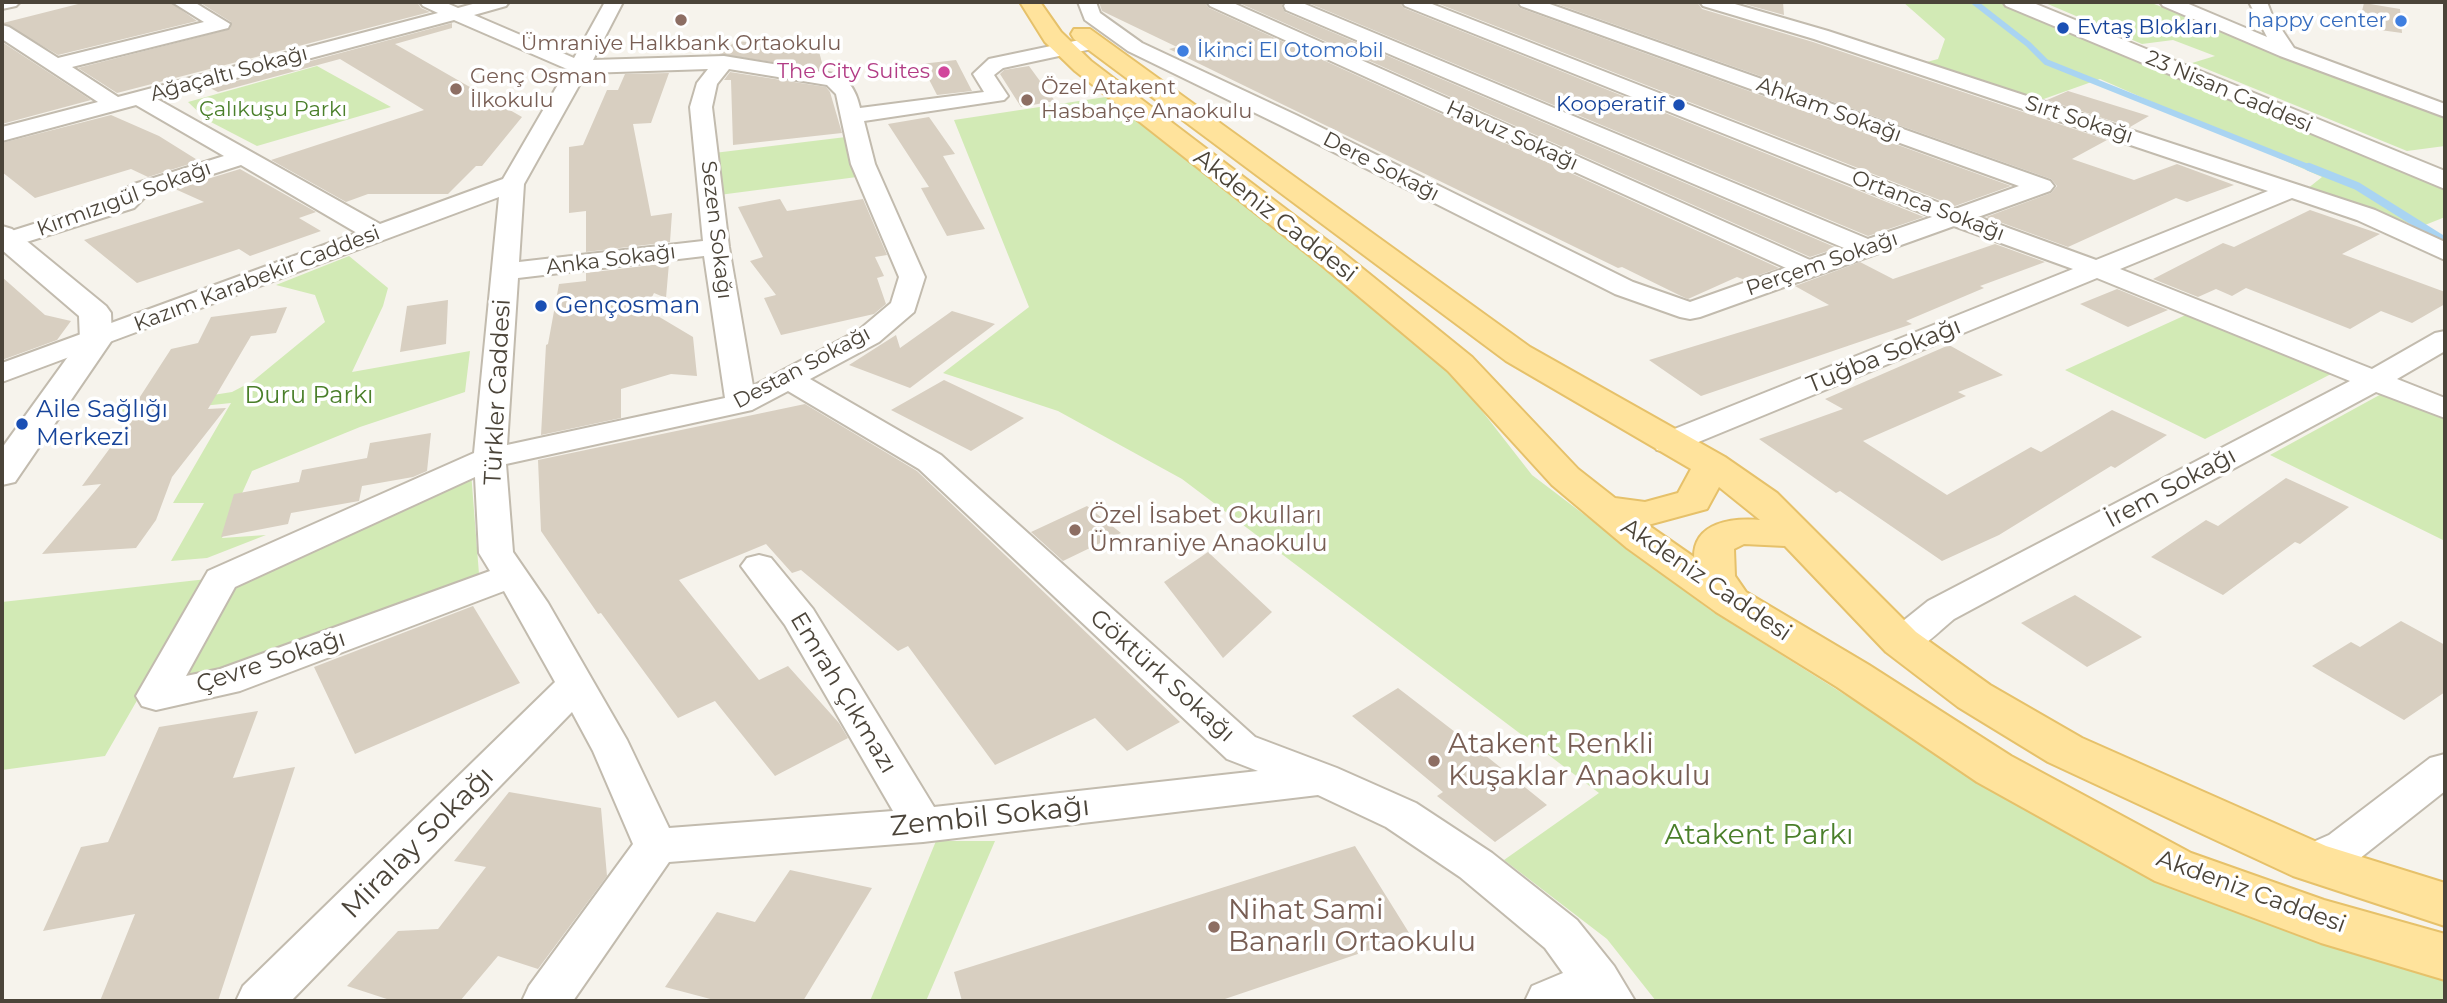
<!DOCTYPE html>
<meta charset="utf-8">
<style>
body{margin:0}
#map{position:relative;width:2447px;height:1003px;overflow:hidden;background:#f6f3ec;font-family:Montserrat,sans-serif}
canvas{display:block}
.frame{position:absolute;inset:0;border:4px solid #4b4439;pointer-events:none}
</style>
<div id="map">
<canvas width="2447" height="1003"></canvas>
<div class="frame"></div>
</div>
<script>
const c = document.querySelector('canvas').getContext('2d');
c.lineJoin = 'round';
function paint(path, color) {
  c.fillStyle = color;
  c.fill(path, 'evenodd');
}
function trace(path, color, width, dash) {
  c.strokeStyle = color;
  c.lineWidth = width;
  c.lineCap = dash ? 'butt' : 'round';
  c.setLineDash(dash || []);
  c.stroke(path);
}
function drawText(font, color, halo, rows, align = 'center') {
  c.font = font + ' Montserrat,sans-serif';
  c.lineWidth = 7;
  c.setLineDash([]);
  c.textBaseline = 'middle';
  c.strokeStyle = halo;
  c.fillStyle = color;
  for (const [text, x, y, turn = 0] of rows) {
    c.save();
    c.translate(x, y);
    c.rotate((+turn || 0) * Math.PI / 180);
    c.textAlign = isNaN(turn) ? turn : align;
    if (halo) c.strokeText(text, 0, 0);
    c.fillText(text, 0, 0);
    c.restore();
  }
}
paint(new Path2D(`
 M1903,2H1995L2012,7L2445,188V217L2420,227L2307,189L2322,177L2100,79L2038,101L1923,63L1938,59L1945,39Z
 M2043,2H2149L2445,117V146L2407,151L2192,63L2215,56L2173,40L2142,44Z
 M317,66L391,107L257,146L207,120L188,102Z
 M1112,96L1447,366L1532,475L1710,610L1917,740L2379,951L2445,972V1001H1656L1607,939L1504,860L1599,793L1182,479L1058,411L943,373L1029,307L954,120Z
 M846,137L857,177L719,195L714,153Z
 M349,256L388,288L383,306L352,372L470,351L465,392L360,427L252,471L222,538L266,535L207,558L171,561L204,503H173L231,403L107,416L111,411L232,392L253,381L325,322L315,295L276,285Z
 M2190,313L2322,367L2331,374L2205,439L2065,370Z
 M2385,392L2445,419V541L2270,455Z
 M471,472L479,574L224,668L178,680L232,578Z
 M207,579L105,756L2,770V602Z
 M936,841H995L926,1001H870Z`), '#d2eab5');
trace(new Path2D(`
 M1974,2L2028,44L2046,62L2313,169`), '#a9d4f2', 6);
trace(new Path2D(`
 M2309,167L2357,186L2445,241`), '#a9d4f2', 8);
paint(new Path2D(`
 M86,2H170L197,21L58,55L3,23Z
 M199,2H417L421,8L430,12L117,93L78,68L230,29L231,22Z
 M1099,2H1204L1209,8L1779,268L1745,280L1737,277L1688,299L1681,296L1622,267L1618,268L1169,49L1177,47L1102,11Z
 M1237,2H1283L1282,7L1285,12L1837,248L1810,257Z
 M1306,2H1399L1404,8L1924,217L1868,236Z
 M1434,2H1515L1520,8L2011,186L1955,206Z
 M1551,2H1697L1702,9L1813,42L2107,140L2072,159L2134,180L2177,164L2234,185L2187,202L2176,198L2068,247L1986,217L2051,193L2057,186L2051,179Z
 M1737,2H1783L1784,15Z
 M2364,3L2400,9L2402,33L2358,27Z
 M452,23V28L395,44L522,117L482,166H476L448,194H368L346,202L271,160L424,110L340,59L218,92L210,88Z
 M736,41L818,48L824,70L719,54Z
 M2,42L91,100L2,124Z
 M956,60L972,91L937,95L921,64Z
 M1029,66L1037,77L1055,101L1021,107L1000,74L1004,70Z
 M730,72L826,87L830,92L842,133L733,145L731,80H724Z
 M669,73L651,123L633,124L651,216L672,213L670,242L586,252V211L569,213V147L583,145L607,90H618L625,74Z
 M2068,91L2149,116L2130,127L2047,100Z
 M111,115L159,136L199,161L148,177L131,169L35,198L2,172V143Z
 M929,117L955,154L943,156L985,229L947,236L921,188L929,187L888,124Z
 M240,169L316,212L299,218L321,231L250,256L239,249L137,283L84,240L204,202L175,189Z
 M780,199L787,211L863,199L887,255L875,257L884,276L877,278L886,304L874,314L781,335L764,298L776,295L750,261L763,257L738,207Z
 M2310,210L2380,234L2342,254L2445,292V304L2412,323L2381,311L2350,329L2246,288L2232,296L2216,289L2198,297L2153,279L2223,243L2234,247Z
 M1995,244L2045,262L1980,286L1984,288L1906,321L1912,324L1701,396L1649,360L1829,305L1795,286L1860,262L1893,279Z
 M669,263L666,298L654,293L646,309L693,337L697,376L671,374L621,389V418L541,435L546,345L548,344L559,284L586,281V273Z
 M2,277L45,315L71,321L57,340L2,360Z
 M2117,289L2127,293L2168,310L2128,327L2080,304Z
 M448,300L446,344L400,352L407,306Z
 M287,307L276,333L251,336L208,409L226,408L172,477L156,520L136,548L42,554L101,484L82,486L144,402L136,403L171,349L198,343L211,317Z
 M952,311L995,324L910,388L849,365L896,335L900,348Z
 M1949,345L2003,375L1958,392L1966,396L1863,441L1947,495L2031,447L2041,452L2112,410L2167,435L2115,468L2111,466L1999,535L1942,561L1840,491L1836,493L1759,439L1843,409L1825,399Z
 M944,380L1024,418L971,451L891,410Z
 M805,404L917,471L1180,722L1127,751L1095,718L995,765L908,646L898,651L801,570L792,573L766,544L679,580L759,680L788,666L839,723L848,738L775,776L715,701L678,718L601,613L598,614L541,531L538,460Z
 M431,433L427,471L413,477L362,486L359,501L291,513L288,524L221,537L234,494L299,482L302,470L367,458L370,443Z
 M2286,478L2349,507L2300,544L2295,542L2223,595L2151,557L2206,520L2218,526Z
 M1087,506L1121,533L1063,561L1031,532Z
 M1208,552L1272,612L1223,658L1164,582Z
 M2075,595L2142,637L2087,667L2021,623Z
 M473,606L520,683L355,754L314,667Z
 M2401,621L2445,645V692L2404,720L2312,666L2351,642L2360,647Z
 M1398,688L1490,759L1547,805L1495,842L1437,796L1443,792L1352,716Z
 M258,711L233,778L295,767L218,1001H100L135,914L43,931L81,847L108,842L159,727Z
 M509,792L601,808L607,876L538,969L498,956L460,1001H393L347,986L398,931L438,929L486,867L454,861Z
 M1355,846L1411,936L1219,1001H962L954,972Z
 M790,870L872,888L803,1001H718L665,987L717,912L755,922Z`), '#d8cfc1');
const minor = new Path2D(`
 M172,2H194L230,24L228,28L72,67L118,97L438,13L423,6L420,2H444L458,8L480,2H509L506,6L474,15L574,58L605,2H623L593,60L724,56L834,74C850,78 857,94 860,108L984,92L973,74L989,59L1094,37L1101,39L1104,43L1101,47L1003,68L994,75L1008,96L1004,100L864,121L875,164L925,277L914,312L879,342L810,379L941,455L1255,737L1337,768L1416,803L1492,853L1577,920L1614,966L1635,1001H1525L1532,986L1563,973L1545,948L1460,877L1386,827L1318,795L923,842L669,862L573,1001H522L529,986L633,844L593,751L572,712L291,1001H236L243,986L555,682L504,591L240,691L156,710L142,706L136,696L208,571L474,453L499,197L2,382V363L357,233L241,165L147,195L134,208L17,245L2,246V234L116,198L131,185L224,156L136,105L2,141V127L98,102L2,39V25L9,27L58,58L204,22ZM454,20L567,69L503,179L380,224L157,99ZM708,69L697,83L690,107L703,241L519,262L524,184L586,73ZM729,69L827,85L836,94L851,164L899,277L891,303L859,330L753,386L729,247L712,107L717,84ZM704,256L725,398L507,445L518,278ZM788,391L919,469L1227,759L1258,771L934,807L813,609L771,558L759,555L747,558L741,566L785,625L893,811L669,828L627,740L548,603L513,552L506,464L752,410ZM475,477L479,553L490,571L220,669L186,676L235,587Z
 M1078,2H1096L1100,13L1142,43L1296,115L1633,282L1690,302L1786,268L1210,6L1207,2H1231L1810,260L1844,248L1286,10L1284,6L1286,2H1300L1868,239L1932,217L1405,6L1402,2H1427L1955,209L2019,186L1521,6L1518,2H1544L2050,181L2054,186L2050,191L1978,217L2096,260L2268,191L1814,39L1703,6L1700,2H1728L1828,31L2375,210L2445,242V260L2357,220L2292,198L2120,269L2372,369L2435,333L2445,331V351L2397,379L2445,398V418L2376,392L1954,619C1934,635 1916,659 1888,651L1882,642L1888,633L1928,601L2350,381L2097,278L1679,450L1668,452L1657,450L1652,443L1657,436L2073,269L1954,226L1700,317L1690,319L1680,317L1615,294L1280,125L1128,51L1085,20Z
 M2160,2H2184L2267,37L2249,2H2267L2272,15L2294,48L2445,104V117L2280,56L2163,6Z
 M2445,754V791L2359,859L2311,880L2295,874L2289,862L2295,850L2329,835L2430,758Z`);
const tertiary = new Path2D(`
 M2,2H20L16,6L2,9Z
 M2003,2H2031L2445,171V189L2006,6Z
 M2,226L12,229L106,306L111,313L112,340L15,482L2,485V448L80,340L79,316L2,250Z`);
const primary = new Path2D(`
 M1020,2H1040L1061,32L1091,61L1341,251L1472,357L1578,469L1615,498L1645,502L1678,493L1691,469L1506,361L1074,39L1071,34L1074,29H1090L1530,347L1725,457L1777,493L1916,632L1990,685L2082,738L2326,846L2445,883V926L2293,876L2048,762L1958,707L1886,652L1785,546L1744,544L1734,549L1735,576L1746,592L1869,665L2011,756L2191,853L2324,900L2445,934V980L2321,943L2155,881L1977,782L1837,687L1716,612L1627,548L1552,485L1448,371L1319,263L1075,71L1045,42ZM1719,487L1760,520C1732,518 1694,522 1694,557L1648,525L1707,509Z`);
trace(minor, '#c2bbae', 4);
trace(tertiary, '#c2bbae', 4);
trace(primary, '#e6c16a', 4);
paint(minor, '#fff');
paint(tertiary, '#fff');
paint(primary, '#ffe39c');
for (const [x, y, r, color] of [
 [681,20,7,"#8d6e63"],
 [2401,21,7,"#3f7fe0"],
 [2063,28,7,"#1a4fb4"],
 [1183,51,7,"#3f7fe0"],
 [944,72,7,"#d1479c"],
 [456,89,7,"#8d6e63"],
 [1027,100,7,"#8d6e63"],
 [1679,105,7,"#1a4fb4"],
 [541,306,7,"#1a4fb4"],
 [22,424,7,"#1a4fb4"],
 [1075,530,7,"#8d6e63"],
 [1434,761,7,"#8d6e63"],
 [1214,927,7,"#8d6e63"]
]) {
  const dot = new Path2D();
  dot.arc(x, y, r, 0, 2 * Math.PI);
  c.fillStyle = color;
  c.fill(dot);
  trace(dot, '#fff', 2.5);
}
drawText('21px', '#366cbe', '#fff', [
 ["happy center",2387,21],
 ["İkinci El Otomobil",1197,51,"left"]
], 'right');
drawText('21px', '#164399', '#fff', [
 ["Evtaş Blokları",2077,28],
 ["Kooperatif",1665,105,"right"]
], 'left');
drawText('21px', '#785e54', '#fff', [
 ["Ümraniye Halkbank Ortaokulu",681,44,"center"],
 ["Genç Osman",470,77],
 ["İlkokulu",470,101],
 ["Özel Atakent",1041,88],
 ["Hasbahçe Anaokulu",1041,112]
], 'left');
drawText('21px', '#b23c85', '#fff', [
 ["The City Suites",930,72]
], 'right');
drawText('21px', '#4b4439', '#fff', [
 ["Ağaçaltı Sokağı",229,74,-15],
 ["23 Nisan Caddesi",2229,92,23],
 ["Ahkam Sokağı",1829,110,20],
 ["Sırt Sokağı",2079,120,18],
 ["Havuz Sokağı",1512,136,24],
 ["Dere Sokağı",1381,167,27],
 ["Kırmızıgül Sokağı",124,199,-20],
 ["Ortanca Sokağı",1928,206,21],
 ["Sezen Sokağı",716,230,83],
 ["Anka Sokağı",611,260,-7],
 ["Perçem Sokağı",1822,264,-19],
 ["Kazım Karabekir Caddesi",257,279,-21],
 ["Destan Sokağı",802,368,-28]
]);
drawText('21px', '#4a7f2a', '#fff', [
 ["Çalıkuşu Parkı",273,110]
]);
drawText('24px', '#4b4439', '#fff', [
 ["Akdeniz Caddesi",1275,216,38],
 ["Tuğba Sokağı",1884,356,-22],
 ["Türkler Caddesi",498,392,-87],
 ["İrem Sokağı",2171,488,-28],
 ["Akdeniz Caddesi",1706,580,34],
 ["Çevre Sokağı",271,662,-18],
 ["Göktürk Sokağı",1162,676,42],
 ["Emrah Çıkmazı",843,693,59],
 ["Akdeniz Caddesi",2251,892,20]
]);
drawText('24px', '#164399', '#fff', [
 ["Gençosman",555,306],
 ["Aile Sağlığı",36,410],
 ["Merkezi",36,438]
], 'left');
drawText('24px', '#4a7f2a', '#fff', [
 ["Duru Parkı",309,396]
]);
drawText('24px', '#785e54', '#fff', [
 ["Özel İsabet Okulları",1089,516],
 ["Ümraniye Anaokulu",1089,544]
], 'left');
drawText('28px', '#785e54', '#fff', [
 ["Atakent Renkli",1448,745],
 ["Kuşaklar Anaokulu",1448,777],
 ["Nihat Sami",1228,911],
 ["Banarlı Ortaokulu",1228,943]
], 'left');
drawText('28px', '#4b4439', '#fff', [
 ["Zembil Sokağı",990,817,-6],
 ["Miralay Sokağı",418,843,-45]
]);
drawText('28px', '#4a7f2a', '#fff', [
 ["Atakent Parkı",1759,836]
]);
</script>
